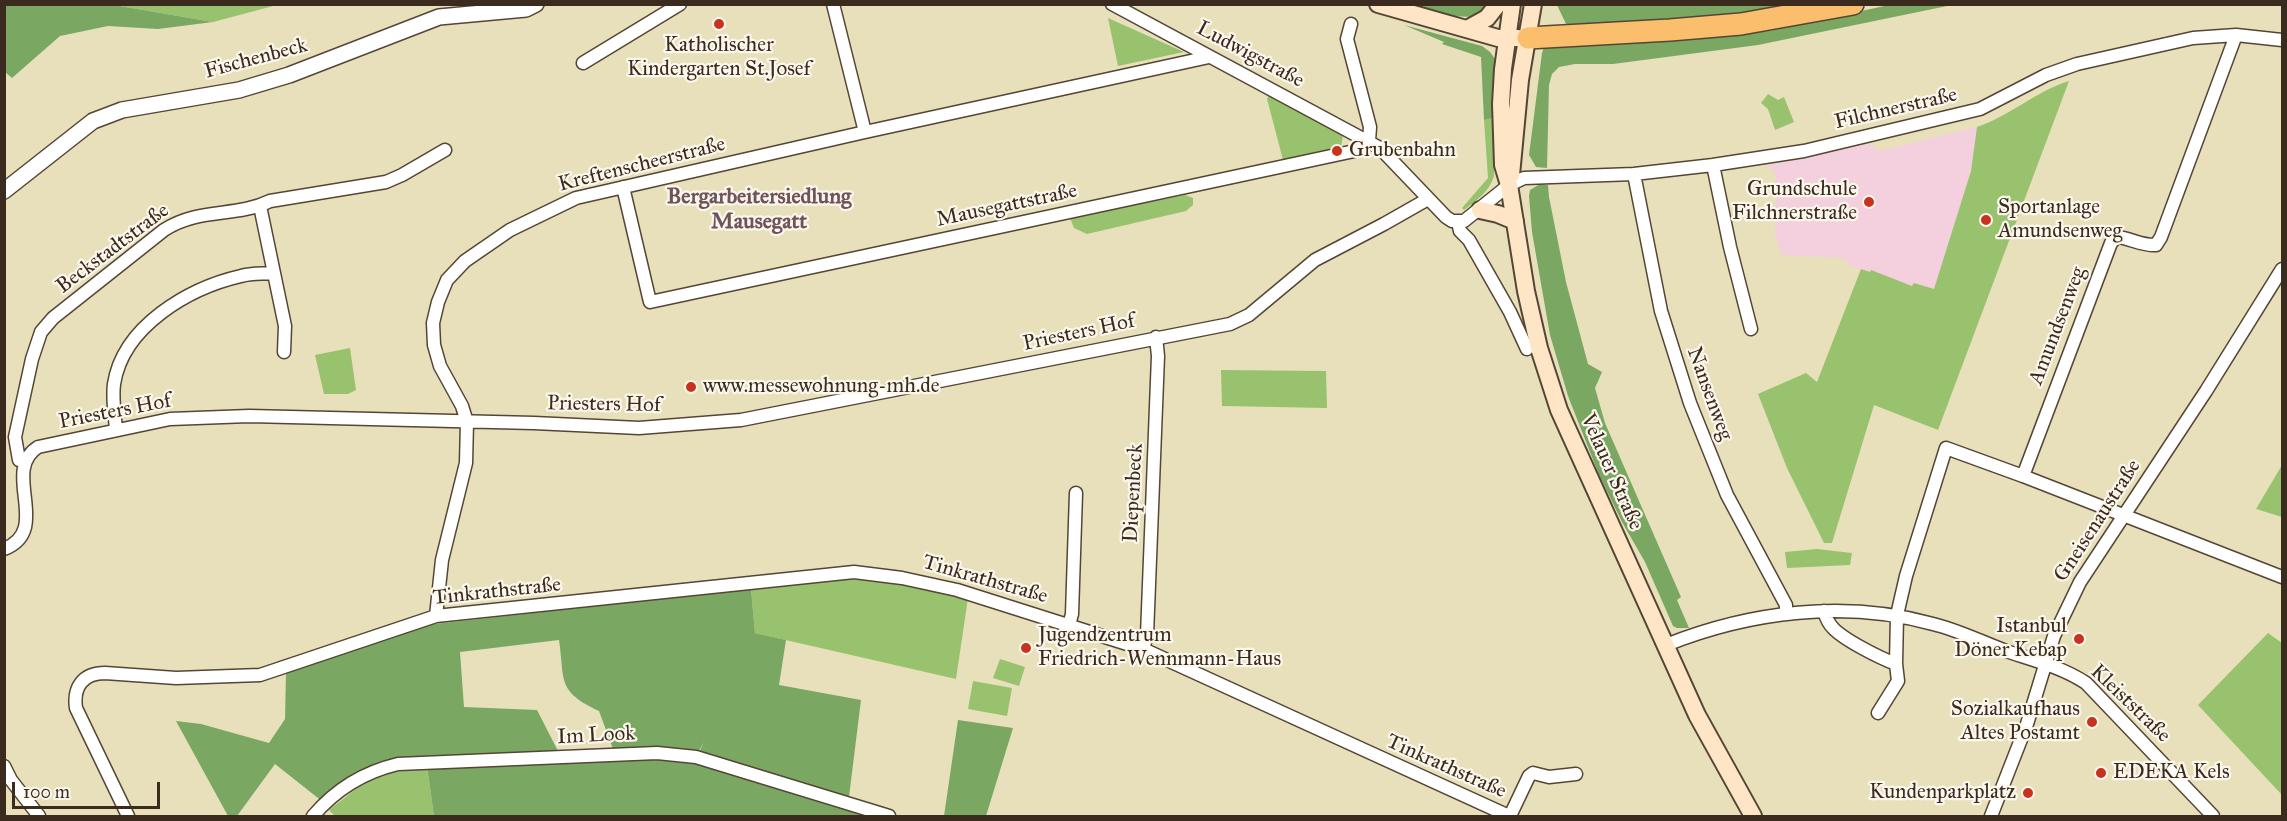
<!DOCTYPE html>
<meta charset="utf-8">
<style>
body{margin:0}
#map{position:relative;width:2287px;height:821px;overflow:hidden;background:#e7e0bb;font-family:"IM FELL Great Primer",serif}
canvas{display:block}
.frame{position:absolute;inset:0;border:6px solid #3b2a1e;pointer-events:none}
.scale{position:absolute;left:12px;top:782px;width:148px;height:27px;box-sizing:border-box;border:3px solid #3b2a1e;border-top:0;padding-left:8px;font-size:18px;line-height:21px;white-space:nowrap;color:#3b2a1e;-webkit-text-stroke:4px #fbf7ec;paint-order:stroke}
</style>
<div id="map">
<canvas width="2287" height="821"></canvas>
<div class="frame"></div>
<div class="scale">100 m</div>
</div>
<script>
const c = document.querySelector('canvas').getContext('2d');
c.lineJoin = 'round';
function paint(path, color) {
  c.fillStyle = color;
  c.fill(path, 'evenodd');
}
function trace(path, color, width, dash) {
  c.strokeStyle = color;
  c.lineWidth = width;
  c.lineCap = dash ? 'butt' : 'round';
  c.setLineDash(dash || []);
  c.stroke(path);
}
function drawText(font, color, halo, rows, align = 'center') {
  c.font = font + ' "IM FELL Great Primer",serif';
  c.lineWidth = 4.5;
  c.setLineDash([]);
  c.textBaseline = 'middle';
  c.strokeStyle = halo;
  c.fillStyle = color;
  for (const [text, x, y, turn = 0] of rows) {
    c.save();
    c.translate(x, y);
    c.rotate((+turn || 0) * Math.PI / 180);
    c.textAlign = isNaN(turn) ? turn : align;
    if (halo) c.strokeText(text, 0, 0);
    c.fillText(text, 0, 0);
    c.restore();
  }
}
paint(new Path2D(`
 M1977,127L1971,171L1934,290L1914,283L1913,286L1849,265L1845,258L1782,255L1776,239L1775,228L1776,175L1771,168L1765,166L1869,144L1880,151Z`), '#f4cfde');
paint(new Path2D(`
 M114,5H277L213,22Z
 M1108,18L1184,52L1118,66Z
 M2069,81L1938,430L1874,405L1832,543H1824L1787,468L1758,394L1806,373L1817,382L1861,269L1870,272L1871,270L1912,286L1914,283L1934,289L1971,171L1977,127C2010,116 2036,91 2069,81Z
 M1768,94L1778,100L1784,97L1794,122L1775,130L1768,109L1761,103Z
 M1269,95L1343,136L1341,147L1283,160L1267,99Z
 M1493,118L1494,176C1489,192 1477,200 1464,210L1462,208L1488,178L1484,120Z
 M1185,195L1193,198V205L1186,211L1087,234L1074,228L1070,218Z
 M350,348L356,390L348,394H324L315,355Z
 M1221,370L1326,371L1327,408L1222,406Z
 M2282,465V517L2256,509Z
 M1817,549L1852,553L1850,565L1787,568L1785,552Z
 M845,576L884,579L968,598L956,679L755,633L751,589Z
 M2268,633L2282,643V795L2198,705Z
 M1000,659L1025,667L1019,686L993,678Z
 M973,681L1012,688L1007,716L968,709Z
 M427,766L434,816H335L329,810L371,777Z`), '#99c26f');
paint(new Path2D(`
 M7,5H114L213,22L158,29L108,26L60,36L12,78L5,72L4,8Z
 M1411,5H1487L1485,7L1487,11L1473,17L1451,16Z
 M1557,5H1825L1766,16L1567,26Z
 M1889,5H1952L1758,45L1613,64H1575L1559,67L1552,74L1549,85L1547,168L1536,167L1529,155L1542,53L1545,44L1650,42L1769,31Z
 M1404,25L1482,46L1490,52L1495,59L1493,118L1484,120L1481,57L1442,44L1444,42Z
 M1540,184L1548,185L1549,197L1566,282L1588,364L1602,372L1595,388L1605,423L1681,597L1677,600L1689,628H1677L1673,626L1645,562L1622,522L1599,475L1568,396L1550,335L1532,232L1529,196L1530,190Z
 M751,589L755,633L786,640L779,685L861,700L848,805L886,816H434L427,766L659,754L696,759L704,742L696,756L613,749L599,711C556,691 565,680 559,640L460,652L464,707L537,710L559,753L380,765L323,802L275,764L237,816H228L176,721L201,724L269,743L285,719L286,673L425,625Z
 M958,720L1013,728L986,816H944Z`), '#7aa862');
const minor = new Path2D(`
 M833,4L865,132
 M1112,4L1380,148L1446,217L1452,221H1464L1509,185L1524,178L1634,174L1713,165L1804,151L1980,109L2046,75L2077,64L2193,38L2236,35L2282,40
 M1351,24L1347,39L1370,127L1369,141
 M583,63L680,4
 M1713,165L1730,247L1751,329
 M1634,174L1661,311L1690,403L1727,495L1786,605V614
 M623,187L650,302L1359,150L1369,141
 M260,206L285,326L284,352
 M1458,222L1460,231L1469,240L1510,312L1527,349
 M116,430C115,415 112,399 114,384C123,326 189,288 241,276C251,273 263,274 273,273
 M19,460L15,437L32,359L41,332L53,318L164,230C200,207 235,218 270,201L386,182L402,175L445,150
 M2023,476L2111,243L2117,237C2130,238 2142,246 2156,245L2161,237L2236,35
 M4,549C53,530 0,471 38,447L170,419L249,416L534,423L639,428L741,420L1230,324L1249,315L1315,260L1384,224L1428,199
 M1824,611C1826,618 1828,623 1833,628C1844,640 1880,658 1896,664L1898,681L1878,713
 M436,616L442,560L466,463L467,422L462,406L440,366L434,345L433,323L438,302L447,280L465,261L510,230L576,198L865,132L1209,57
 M1069,625L1072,614L1076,493
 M1666,645C1751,611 1845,600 1933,624C1958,630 1982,642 2006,651C2033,660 2062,667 2086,683L2213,816
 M1143,649L1147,635L1158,356L1156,337
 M1896,664L1897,615L1906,576L1946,448L2023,476L2282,577
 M4,766L11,780L39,816
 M128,816L76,708C73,687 83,673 105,673L176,678L260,675L436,616L854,572L902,578L957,590L1143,649L1509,816
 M313,816C336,789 364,772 398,764L657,753L696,757L889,816
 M1510,816L1529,776L1533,773L1549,777L1576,774
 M1991,816L2027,724L2054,636L2080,582L2206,391L2282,269`);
const tertiary = new Path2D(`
 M4,191L93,121L122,110L239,90L289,75L439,17L526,9L536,4`);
const secondary = new Path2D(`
 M1378,4L1498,38H1518
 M1512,4L1503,69L1501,104L1503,165L1509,185L1526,291L1539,348L1559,410L1697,715L1753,816
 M1467,29L1487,18L1498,4
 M1511,175L1520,80L1533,4
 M1480,210L1498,214L1515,221`);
const motorway = new Path2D(`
 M1528,38L1670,30L1741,24L1853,4`);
trace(minor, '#554536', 15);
trace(tertiary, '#554536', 18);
trace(secondary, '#554536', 20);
trace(motorway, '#554536', 24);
trace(minor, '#fff', 12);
trace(tertiary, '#fff', 15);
trace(secondary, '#fde5c5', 16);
trace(motorway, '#fabe6d', 21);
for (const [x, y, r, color] of [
 [719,24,6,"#c8321e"],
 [1337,151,6,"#c8321e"],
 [1869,202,6,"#c8321e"],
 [1986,220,6,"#c8321e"],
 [691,387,6,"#c8321e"],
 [2079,639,6,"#c8321e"],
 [1026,648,6,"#c8321e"],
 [2092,722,6,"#c8321e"],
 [2101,773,6,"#c8321e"],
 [2028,793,6,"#c8321e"]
]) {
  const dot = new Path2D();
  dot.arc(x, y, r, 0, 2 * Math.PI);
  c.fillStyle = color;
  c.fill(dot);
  trace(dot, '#fbf7ec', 2);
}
drawText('21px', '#3b2a1e', '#fbf7ec', [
 ["Katholischer",719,46,"center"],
 ["Kindergarten St.Josef",719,70,"center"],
 ["Grubenbahn",1349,151],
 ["Grundschule",1857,190,"right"],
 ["Filchnerstraße",1857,214,"right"],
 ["Sportanlage",1998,208],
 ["Amundsenweg",1998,232],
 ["www.messewohnung-mh.de",703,387],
 ["Istanbul",2067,627,"right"],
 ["Döner Kebap",2067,651,"right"],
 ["Jugendzentrum",1038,636],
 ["Friedrich-Wennmann-Haus",1038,660],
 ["Sozialkaufhaus",2080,710,"right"],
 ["Altes Postamt",2080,734,"right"],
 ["EDEKA Kels",2113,773],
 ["Kundenparkplatz",2016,793,"right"]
], 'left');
drawText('21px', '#3b2a1e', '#fbf7ec', [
 ["Ludwigstraße",1250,55,28],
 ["Fischenbeck",256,59,-15],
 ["Filchnerstraße",1896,109,-13],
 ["Kreftenscheerstraße",642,165,-14],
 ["Mausegattstraße",1007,206,-12],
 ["Beckstadtstraße",113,249,-37],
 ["Amundsenweg",2058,326,-69],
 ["Priesters Hof",1079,333,-12],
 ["Nansenweg",1709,394,70],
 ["Priesters Hof",604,405,1],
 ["Priesters Hof",115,412,-11],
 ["Velauer Straße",1611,472,66],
 ["Diepenbeck",1134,493,-87],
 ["Gneisenaustraße",2098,521,-57],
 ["Tinkrathstraße",985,580,16],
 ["Tinkrathstraße",497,592,-6],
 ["Kleiststraße",2130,704,44],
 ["Im Look",596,736,-3],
 ["Tinkrathstraße",1446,767,24]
]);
drawText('bold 22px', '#70525a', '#fbf7ec', [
 ["Bergarbeitersiedlung",759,198],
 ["Mausegatt",759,223]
]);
</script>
